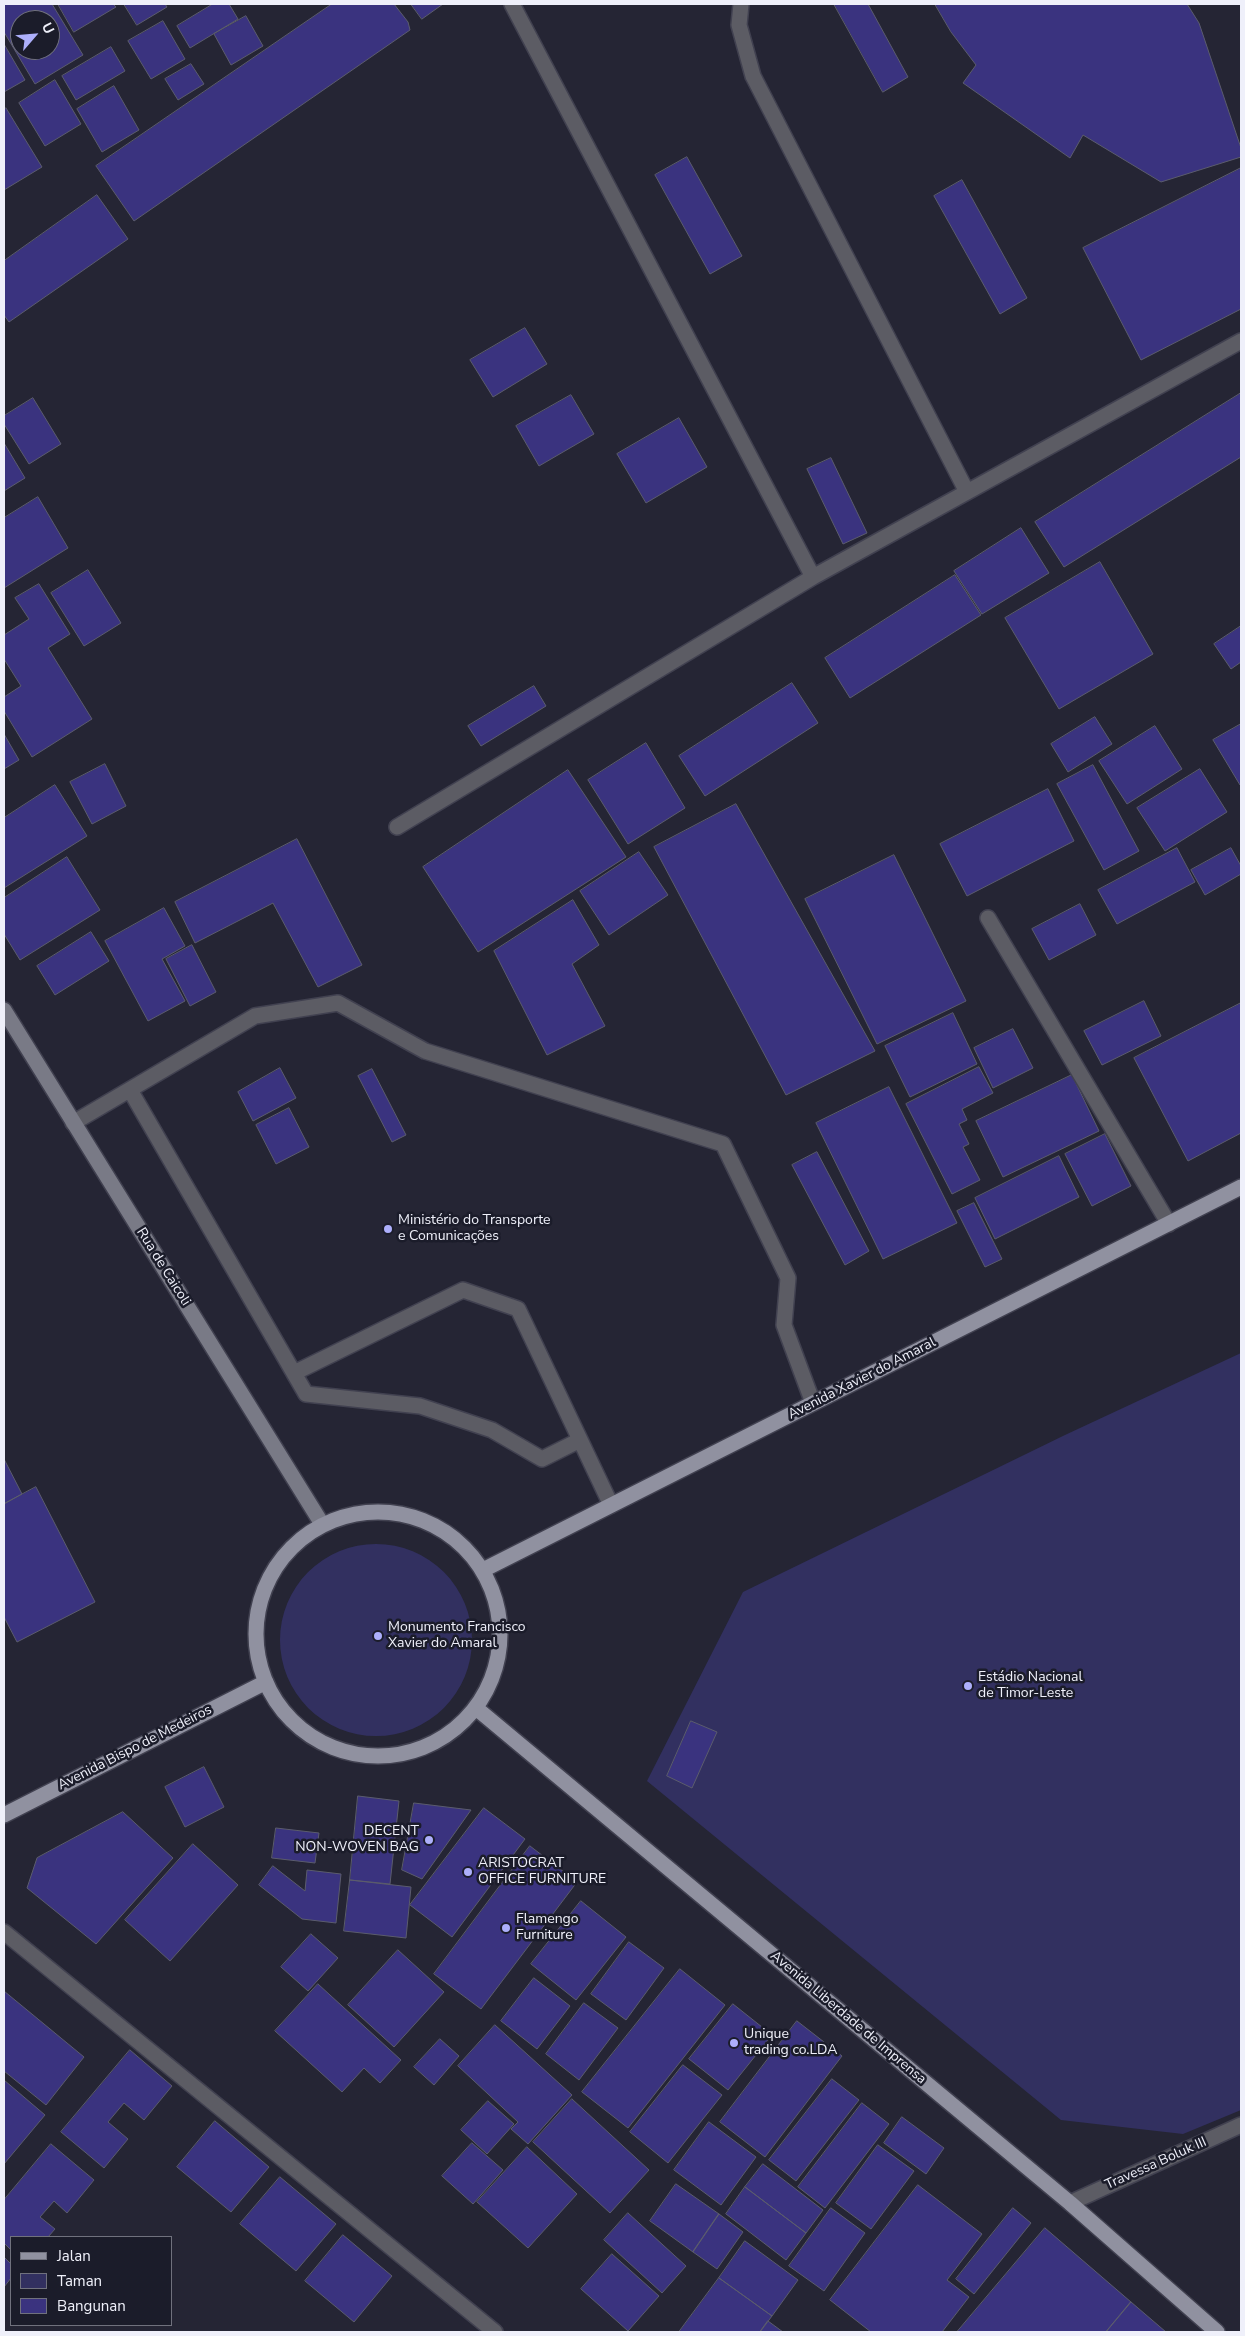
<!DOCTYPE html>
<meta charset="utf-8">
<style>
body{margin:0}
#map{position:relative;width:1245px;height:2336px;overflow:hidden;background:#252534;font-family:"Nunito Sans",sans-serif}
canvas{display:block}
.frame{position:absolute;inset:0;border:5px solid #eff0fa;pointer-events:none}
.legend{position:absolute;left:10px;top:2236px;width:162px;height:90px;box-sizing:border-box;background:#1b1c2a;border:1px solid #70717d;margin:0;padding:6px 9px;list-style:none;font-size:15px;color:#eff0fa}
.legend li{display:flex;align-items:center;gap:10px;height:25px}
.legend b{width:25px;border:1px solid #70717d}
.north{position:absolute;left:10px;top:10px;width:50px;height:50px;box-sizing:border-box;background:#1b1c2a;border:1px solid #70717d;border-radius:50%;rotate:63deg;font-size:14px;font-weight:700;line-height:20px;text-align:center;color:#eff0fa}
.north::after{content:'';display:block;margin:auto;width:18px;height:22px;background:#adaffb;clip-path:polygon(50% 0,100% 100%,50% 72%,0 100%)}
</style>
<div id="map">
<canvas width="1245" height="2336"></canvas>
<div class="frame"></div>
<ul class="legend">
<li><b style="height:6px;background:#9091a0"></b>Jalan</li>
<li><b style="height:14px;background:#323060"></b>Taman</li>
<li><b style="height:14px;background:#3a337f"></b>Bangunan</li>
</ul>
<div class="north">U</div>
</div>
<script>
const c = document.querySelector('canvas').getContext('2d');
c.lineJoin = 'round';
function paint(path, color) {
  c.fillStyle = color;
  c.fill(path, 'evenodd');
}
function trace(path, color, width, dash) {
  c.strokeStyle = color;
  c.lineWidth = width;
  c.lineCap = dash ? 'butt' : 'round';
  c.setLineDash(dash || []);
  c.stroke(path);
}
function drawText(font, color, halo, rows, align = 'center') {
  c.font = font + ' "Nunito Sans",sans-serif';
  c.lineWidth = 5;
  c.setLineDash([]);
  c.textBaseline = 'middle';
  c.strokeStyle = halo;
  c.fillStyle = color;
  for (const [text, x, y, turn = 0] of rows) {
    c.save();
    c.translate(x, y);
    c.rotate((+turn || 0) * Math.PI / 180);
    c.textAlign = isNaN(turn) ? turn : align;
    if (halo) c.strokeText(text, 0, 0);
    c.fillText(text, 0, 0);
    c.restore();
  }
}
paint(new Path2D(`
 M1241,1353V2110L1183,2134L1061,2120L647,1781L743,1592L1065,1435Z
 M280 1640a96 96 0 1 1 192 0a96 96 0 1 1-192 0Z`), '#323060');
const building = new Path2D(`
 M6,4H52L83,55L35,84L4,32V5ZM20,20H50V50H20Z
 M58,4H113L116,7L74,32Z
 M124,4H165L167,7L137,25Z
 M213,4H229L238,19L190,48L177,26Z
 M332,4H394L408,22L410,30L134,221L96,166Z
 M411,4H443L422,19Z
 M834,4H868L908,77L883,92Z
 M935,4H1187L1199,23L1241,148V157L1161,182L1083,135L1070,158L963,83L976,65L951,32Z
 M246,16L263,46L231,65L214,34Z
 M163,21L185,59L151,79L128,41Z
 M4,44L25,80L4,92Z
 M111,47L125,71L76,100L62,76Z
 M191,64L204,84L178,100L165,79Z
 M55,80L81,124L45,146L19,103Z
 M114,86L139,130L102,152L77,109Z
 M6,108L42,167L4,190V110Z
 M687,157L742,256L710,274L655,175Z
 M1241,168V309L1141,360L1083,248Z
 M962,180L1027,298L1000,314L934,196Z
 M97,195L128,239L9,322L4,315V261Z
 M525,328L547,364L493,397L470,360Z
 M1241,393V457L1064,567L1035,522Z
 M571,395L594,434L539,466L516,426Z
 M33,398L61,444L29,464L4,424V416Z
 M679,418L707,467L646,503L617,454Z
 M4,443L25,478L4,491Z
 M831,458L867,533L843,544L807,469Z
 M38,497L68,548L4,588V518Z
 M1021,528L1049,573L982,614L954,571Z
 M1100,562L1153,654L1059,709L1005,618Z
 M88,570L121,623L84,646L51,593Z
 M955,575L981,615L850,698L825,658Z
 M39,584L70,634L48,648L92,719L32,757L4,711V697L21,686L4,659V635L29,619L15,598Z
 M1241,626V662L1231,669L1214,644Z
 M792,683L818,723L705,796L679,756Z
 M534,686L546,706L481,746L468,726Z
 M1095,717L1112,744L1068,772L1051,744Z
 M1241,724V785H1240L1213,740Z
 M1155,726L1182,769L1127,804L1099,761Z
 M4,734L19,760L4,769Z
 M646,743L685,808L628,844L588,780Z
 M105,764L126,806L92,824L70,782Z
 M1093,765L1139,851L1104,870L1057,784Z
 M1200,769L1227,812L1165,851L1137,808Z
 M568,770L626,857L478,952L423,867Z
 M55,785L87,836L4,888V818Z
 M1048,789L1074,841L967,896L940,844Z
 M736,804L875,1051L786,1095L654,847Z
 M297,839L362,965L318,987L273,903L195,943L175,902Z
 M1177,848L1195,882L1117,924L1098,890Z
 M1231,848L1241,866V874L1205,895L1191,870Z
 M639,852L668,895L609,935L580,891Z
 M894,855L966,1001L877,1044L805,899Z
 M67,857L100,910L20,960L4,934V898Z
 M573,900L599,945L572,964L605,1026L547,1055L494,951Z
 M1080,904L1096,935L1049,960L1032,929Z
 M164,908L185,946L162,959L185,1001L148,1021L105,941Z
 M91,932L109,961L55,995L37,966Z
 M192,945L216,992L190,1006L166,959Z
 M1144,1001L1161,1036L1102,1065L1084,1031Z
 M1241,1003V1133L1188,1161L1134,1058Z
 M953,1013L977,1064L910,1097L885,1046Z
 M1013,1029L1033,1068L993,1088L974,1048Z
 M979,1067L993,1093L962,1109L967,1120L959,1124L969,1144L963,1147L980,1180L952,1194L906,1104Z
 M280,1068L296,1098L253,1121L238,1092Z
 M372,1069L406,1135L392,1142L358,1076Z
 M1072,1075L1099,1131L1003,1177L976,1121Z
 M889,1087L957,1223L883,1259L816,1123Z
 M289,1108L309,1147L276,1164L256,1125Z
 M1105,1134L1131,1186L1092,1206L1065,1154Z
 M817,1152L869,1251L845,1265L792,1165Z
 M1059,1156L1079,1197L995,1239L975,1198Z
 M974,1203L1002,1259L985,1267L957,1211Z
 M4,1459L22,1494L4,1504Z
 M36,1487L95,1602L17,1642L4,1617V1504Z
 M691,1721L717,1732L692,1788L667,1776Z
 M204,1767L224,1807L185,1827L165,1787Z
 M358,1796L399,1801L390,1884L350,1880Z
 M414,1803L471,1810L422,1879L402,1870Z
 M484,1808L525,1839L452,1937L410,1905Z
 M123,1812L173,1858L96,1944L27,1888L37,1858Z
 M276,1828L319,1833L315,1863L272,1858Z
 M193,1844L238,1885L170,1961L125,1920Z
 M530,1846L577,1882L481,2009L434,1974Z
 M273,1866L305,1891L307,1870L341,1874L336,1923L302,1919L259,1885Z
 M350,1880L411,1887L406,1938L344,1931Z
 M581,1901L626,1937L576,2000L531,1964Z
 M311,1934L338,1958L308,1991L281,1967Z
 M629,1942L664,1968L626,2020L591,1994Z
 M398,1950L444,1992L394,2047L348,2005Z
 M680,1969L725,2005L628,2128L582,2092Z
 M534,1978L570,2006L537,2049L501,2021Z
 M318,1984L401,2060L380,2083L364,2068L342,2092L275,2031Z
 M4,1991L84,2057L46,2105L4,2071Z
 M584,2003L618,2028L579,2080L546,2054Z
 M733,2004L772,2035L728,2090L689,2059Z
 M797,2021L842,2056L765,2157L720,2122Z
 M495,2025L572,2095L528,2144L511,2129L518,2122L458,2066Z
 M440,2039L459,2056L434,2085L414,2067Z
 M130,2050L172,2086L144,2120L124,2103L108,2122L128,2139L104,2168L61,2132Z
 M683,2065L722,2095L668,2163L630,2132Z
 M832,2079L859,2100L796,2181L769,2160Z
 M4,2080L45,2115L4,2164Z
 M572,2099L649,2170L610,2213L533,2142Z
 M488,2101L514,2124L487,2154L461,2130Z
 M862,2103L889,2124L825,2208L798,2187Z
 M902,2117L944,2148L926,2174L884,2143Z
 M215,2121L269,2167L231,2212L177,2167Z
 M709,2122L756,2157L721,2205L674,2170Z
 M472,2143L503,2170L473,2204L442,2176Z
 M51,2144L94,2180L67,2213L54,2201L40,2217L55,2229L48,2237H11V2250L4,2243V2200Z
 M878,2145L914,2171L871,2229L836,2203Z
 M527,2147L577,2194L528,2248L477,2202Z
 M763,2164L823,2210L806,2233L745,2187Z
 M280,2177L336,2224L296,2271L240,2224Z
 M676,2184L719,2214L693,2252L650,2221Z
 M918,2185L982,2234L947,2280L969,2297L942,2332H871L830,2300Z
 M745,2187L806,2233L786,2260L726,2214Z
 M831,2208L865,2233L824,2291L789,2266Z
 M1013,2208L1031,2223L974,2294L956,2279Z
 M628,2213L686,2266L662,2293L604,2240Z
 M719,2214L743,2232L717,2269L693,2252Z
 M1045,2228L1131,2302L1106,2332H957Z
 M343,2235L392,2276L354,2322L305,2281Z
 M745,2241L798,2280L772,2316L719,2278Z
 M612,2254L659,2296L628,2331L581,2289Z
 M4,2257L11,2264V2278L4,2287Z
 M719,2278L772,2316L760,2332H679Z
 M1131,2302L1166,2332H1106Z
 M768,2321L783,2332H760Z`);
paint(building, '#3a337f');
trace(building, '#5b5c6d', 1);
const lane = new Path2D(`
 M512,4L813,577L1241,341
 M741,4L739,25L753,76L967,492
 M397,827L813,577
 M988,918L1169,1224
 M130,1090L306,1394L420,1406L492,1430L542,1459L580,1440
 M73,1123L255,1016L338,1003L425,1051L723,1144L788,1278L784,1325L813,1403
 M294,1373L463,1290L518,1309L611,1505`);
const street = new Path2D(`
 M4,1932L495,2332
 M1070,2203L1241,2125`);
const secondary = new Path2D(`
 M4,1010L322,1524`);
const primary = new Path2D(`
 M256 1634a122 122 0 1 1 244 0a122 122 0 1 1-244 0Z
 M483,1570L1241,1187
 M476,1708L1070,2203L1217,2332
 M4,1815L266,1682`);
trace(lane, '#414150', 18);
trace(street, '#414150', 18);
trace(secondary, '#414150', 18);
trace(primary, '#414150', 18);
trace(lane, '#5c5c64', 15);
trace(street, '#5c5c64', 15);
trace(secondary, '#797a86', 15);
trace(primary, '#9091a0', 15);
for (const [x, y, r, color] of [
 [388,1229,5,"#adaffb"],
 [378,1636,5,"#adaffb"],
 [968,1686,5,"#adaffb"],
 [429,1840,5,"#adaffb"],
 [468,1872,5,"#adaffb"],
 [506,1928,5,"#adaffb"],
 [734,2043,5,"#adaffb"]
]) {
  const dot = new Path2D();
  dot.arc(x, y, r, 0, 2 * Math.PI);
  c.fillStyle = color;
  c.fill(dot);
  trace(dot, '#1b1c2a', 2);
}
drawText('14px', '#eff0fa', '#1b1c2a', [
 ["Ministério do Transporte",398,1221],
 ["e Comunicações",398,1237],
 ["Monumento Francisco",388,1628],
 ["Xavier do Amaral",388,1644],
 ["Estádio Nacional",978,1678],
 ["de Timor-Leste",978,1694],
 ["DECENT",419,1832,"right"],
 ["NON-WOVEN BAG",419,1848,"right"],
 ["ARISTOCRAT",478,1864],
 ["OFFICE FURNITURE",478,1880],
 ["Flamengo",516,1920],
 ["Furniture",516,1936],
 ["Unique",744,2035],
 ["trading co.LDA",744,2051]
], 'left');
drawText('14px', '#eff0fa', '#1b1c2a', [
 ["Rua de Caicoli",163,1267,58],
 ["Avenida Xavier do Amaral",862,1379,-27],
 ["Avenida Bispo de Medeiros",135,1748,-27],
 ["Avenida Liberdade de Imprensa",848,2018,40],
 ["Travessa Boluk III",1156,2164,-24]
]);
</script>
